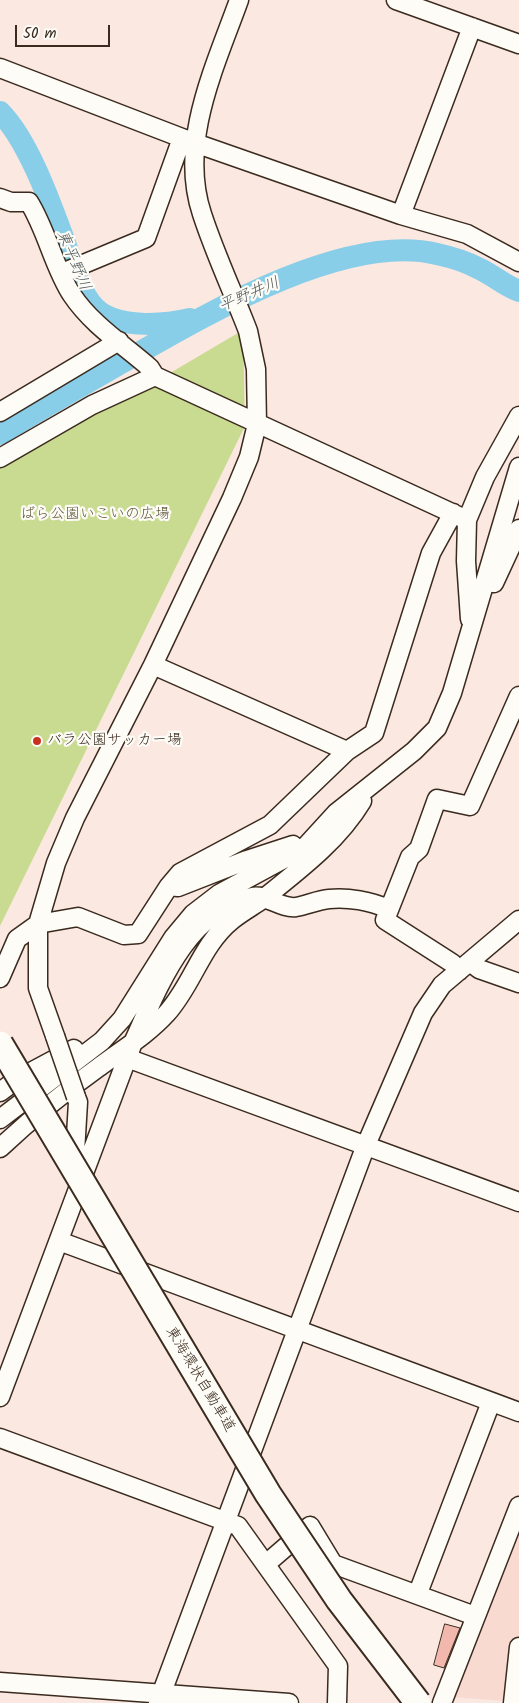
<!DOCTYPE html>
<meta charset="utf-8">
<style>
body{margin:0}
#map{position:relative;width:519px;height:1703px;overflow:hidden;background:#fae8e1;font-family:Kalam,sans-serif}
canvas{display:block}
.scale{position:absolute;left:15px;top:25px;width:95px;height:22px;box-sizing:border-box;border:2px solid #3b2a1e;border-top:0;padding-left:6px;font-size:15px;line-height:18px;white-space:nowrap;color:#3b2a1e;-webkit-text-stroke:4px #fdfcf7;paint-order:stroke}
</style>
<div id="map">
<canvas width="519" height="1703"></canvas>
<div class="scale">50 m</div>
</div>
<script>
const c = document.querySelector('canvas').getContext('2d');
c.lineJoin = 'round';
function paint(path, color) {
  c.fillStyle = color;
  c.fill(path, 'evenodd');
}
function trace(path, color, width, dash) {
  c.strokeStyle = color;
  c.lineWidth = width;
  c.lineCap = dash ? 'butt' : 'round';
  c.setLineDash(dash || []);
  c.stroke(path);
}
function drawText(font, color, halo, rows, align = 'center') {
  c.font = font + ' Kalam,"Klee One",sans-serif';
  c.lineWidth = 4.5;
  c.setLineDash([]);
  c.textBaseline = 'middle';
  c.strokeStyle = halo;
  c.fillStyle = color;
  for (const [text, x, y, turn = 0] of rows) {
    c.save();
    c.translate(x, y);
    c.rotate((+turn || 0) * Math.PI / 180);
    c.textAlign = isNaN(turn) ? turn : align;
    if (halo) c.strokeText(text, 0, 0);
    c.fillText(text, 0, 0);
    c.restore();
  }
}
paint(new Path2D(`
 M519,1522V1702L451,1697Z`), '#f8dad1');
paint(new Path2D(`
 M243,330L245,426L0,926V468L60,423L160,379Z`), '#c9db90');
trace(new Path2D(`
 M0,112C28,140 50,202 64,240C72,262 81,300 101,313C124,328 165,325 190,319
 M0,434C40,409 80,387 121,363C200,318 344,231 437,254C451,257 467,262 480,269C493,275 505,286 519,291`), '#88cee9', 22);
const building = new Path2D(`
 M445,1624L460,1628L444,1668L434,1665Z`);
paint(building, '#f3b8ad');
trace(building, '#3b2a1e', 1);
const minor = new Path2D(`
 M396,0L519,44
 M0,68L195,143L401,215L467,234L519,262
 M0,198L11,202H29C47,231 54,268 72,295C92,325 124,345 150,368L155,376L467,520
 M401,215L472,27
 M62,273L146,238L182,138
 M0,412L119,341
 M0,458L92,405L155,376
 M494,583L519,529
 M470,619L466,561L467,520L485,477L519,416
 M153,665L347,751
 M169,886L178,887L247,860L293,845
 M470,962L479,969L519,983
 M459,971L452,963L385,920L410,857L419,849L437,799L470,806L519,696
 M0,978L17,939L38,924L56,863L75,818L153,665L232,498L249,457L257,424L256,369L248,331C233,292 215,254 202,214C178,142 215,67 239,0
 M55,1036L38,988V924L78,917L124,935L138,934L169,886L180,873L270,825L347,751L374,733L431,553L453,513
 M127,1058L519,1202
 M0,1092L16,1080L74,1049
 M0,1119L102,1041L122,1019L173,938L193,914L219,894L304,848L336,813L414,751L437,728L452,693L519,467
 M0,1148C32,1118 64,1092 99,1067C123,1049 147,1035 167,1013C193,984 201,945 232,920C242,912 253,906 263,899C299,870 338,841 362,801
 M74,1169L78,1102L76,1097
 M59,1241L519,1412
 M0,1397L132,1045C157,991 185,911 252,897C266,894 281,909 296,907C307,905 318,900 329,899C348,897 371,901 388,909
 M0,1438L238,1526L338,1666L337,1703
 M266,1564L310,1526L333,1564L475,1616
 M418,1593L491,1402
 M0,1682L289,1703
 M158,1703L366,1145L423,1013L442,985L519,920
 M442,1703L519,1506
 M513,1703L519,1647`);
trace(minor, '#3b2a1e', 21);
trace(minor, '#fdfcf7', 18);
const minorBridge = new Path2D(`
 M55,1036L76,1097`);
const highwayBridge = new Path2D(`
 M0,1044L268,1494L339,1600L418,1703`);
trace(minorBridge, '#3b2a1e', 21, []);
trace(highwayBridge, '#3b2a1e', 29, []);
trace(minorBridge, '#fdfcf7', 18);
trace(highwayBridge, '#fdfcf7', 25);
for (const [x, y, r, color] of [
 [37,741,5,"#c8321e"]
]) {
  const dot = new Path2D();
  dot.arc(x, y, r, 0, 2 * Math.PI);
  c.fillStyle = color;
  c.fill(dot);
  trace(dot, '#fdfcf7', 2);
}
drawText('15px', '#5e563a', '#fdfcf7', [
 ["ばら公園いこいの広場",95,515]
]);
drawText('15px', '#3b2a1e', '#fdfcf7', [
 ["バラ公園サッカー場",47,741]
], 'left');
drawText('15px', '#3b2a1e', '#fdfcf7', [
 ["東海環状自動車道",199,1380,59]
]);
drawText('italic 16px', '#525b5b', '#fdfcf7', [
 ["東平野川",72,261,67],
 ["平野井川",250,296,-23]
]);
</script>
